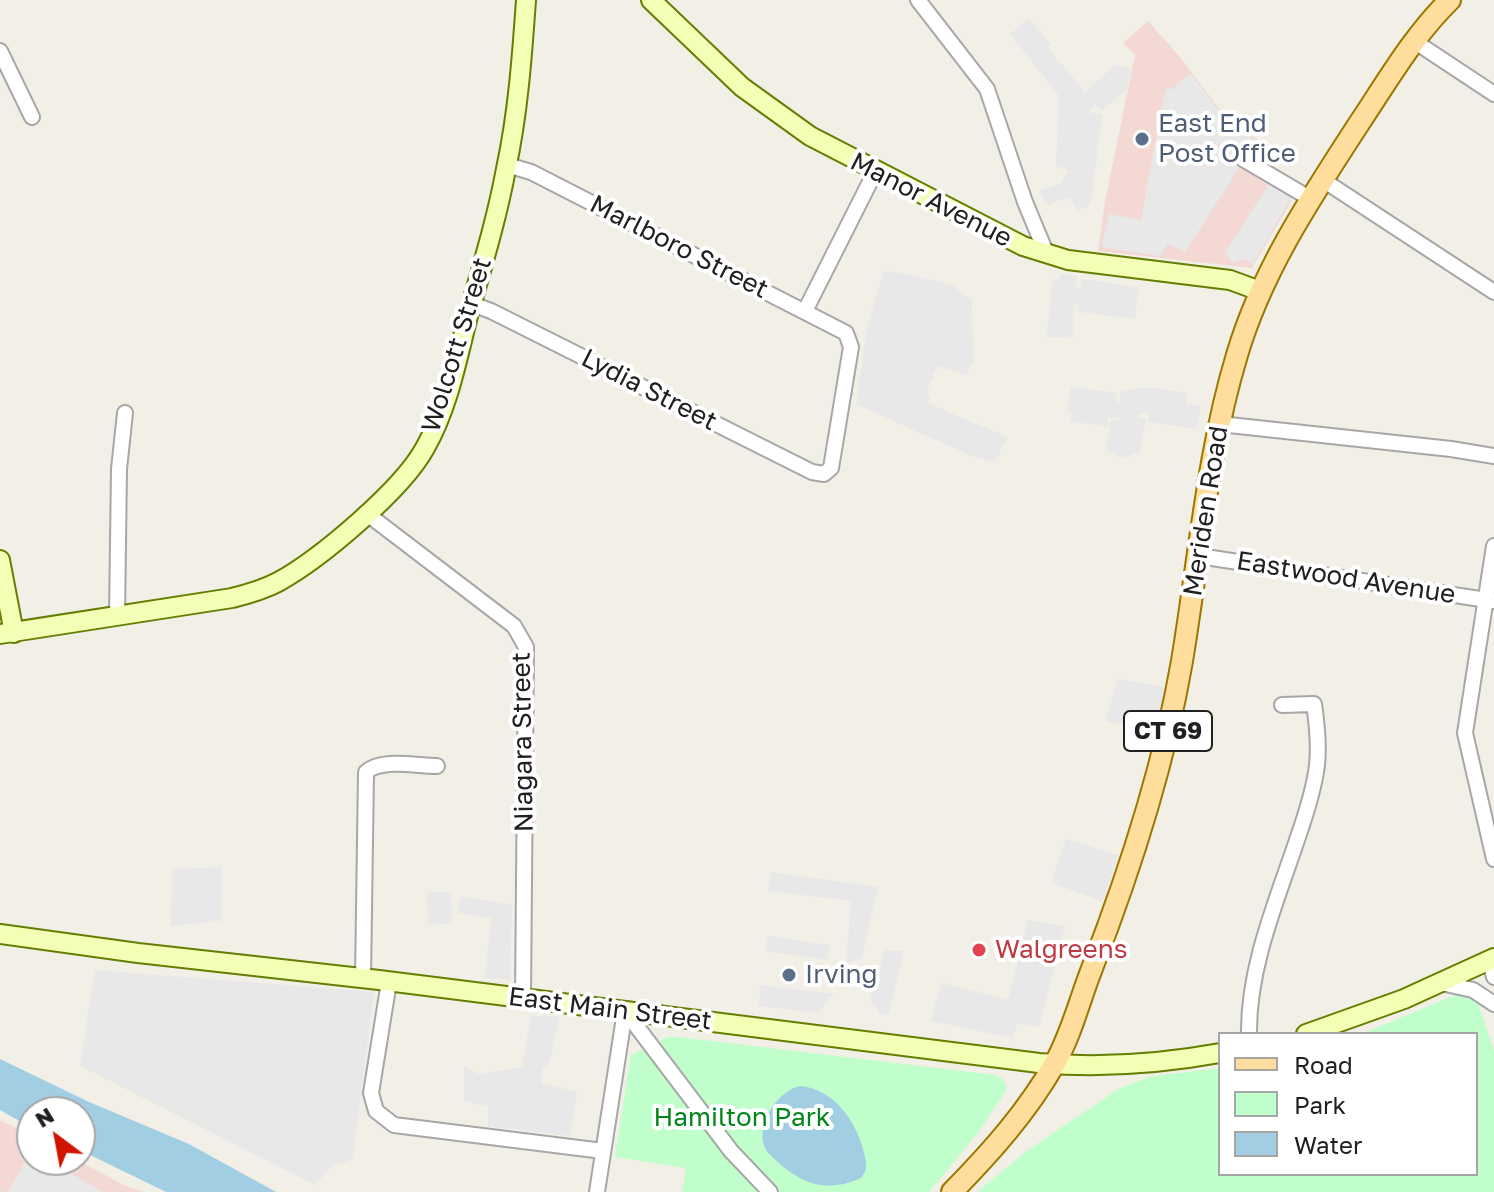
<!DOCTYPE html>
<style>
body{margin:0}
#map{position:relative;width:1494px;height:1192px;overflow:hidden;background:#f1efe6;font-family:"Golos Text",sans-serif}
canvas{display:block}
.legend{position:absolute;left:1218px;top:1032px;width:260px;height:144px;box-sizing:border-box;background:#fff;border:2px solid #a6a6a6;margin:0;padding:10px 14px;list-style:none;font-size:24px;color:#202020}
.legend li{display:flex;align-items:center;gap:16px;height:40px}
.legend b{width:40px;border:2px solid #a6a6a6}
.north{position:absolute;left:16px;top:1096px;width:80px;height:80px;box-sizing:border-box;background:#fff;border:2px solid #a6a6a6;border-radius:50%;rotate:328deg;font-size:22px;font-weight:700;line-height:32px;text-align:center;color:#202020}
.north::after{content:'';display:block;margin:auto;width:28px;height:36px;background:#d01400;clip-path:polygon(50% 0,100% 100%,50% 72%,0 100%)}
</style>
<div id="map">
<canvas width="1494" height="1192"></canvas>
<ul class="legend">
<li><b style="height:10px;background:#ffde9d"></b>Road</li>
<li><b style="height:22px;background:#c0fecb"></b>Park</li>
<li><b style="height:22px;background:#a2cee3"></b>Water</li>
</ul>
<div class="north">N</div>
</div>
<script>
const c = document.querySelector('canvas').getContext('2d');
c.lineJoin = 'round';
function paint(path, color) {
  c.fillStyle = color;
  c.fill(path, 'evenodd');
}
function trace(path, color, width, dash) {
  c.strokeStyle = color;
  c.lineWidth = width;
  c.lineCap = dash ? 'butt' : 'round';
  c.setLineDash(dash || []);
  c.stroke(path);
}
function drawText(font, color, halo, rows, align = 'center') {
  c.font = font + ' "Golos Text",sans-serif';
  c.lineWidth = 8;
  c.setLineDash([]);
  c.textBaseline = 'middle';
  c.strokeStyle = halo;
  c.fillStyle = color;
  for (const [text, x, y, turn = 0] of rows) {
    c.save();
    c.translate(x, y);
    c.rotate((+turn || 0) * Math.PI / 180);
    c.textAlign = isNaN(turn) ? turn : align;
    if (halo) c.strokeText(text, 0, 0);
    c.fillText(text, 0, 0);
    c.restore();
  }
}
paint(new Path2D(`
 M1148,21L1180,57L1227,119L1261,142L1244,169L1292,200L1252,268L1098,251L1105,202L1135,55L1123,43Z
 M0,1120L32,1136V1160H77L124,1185L144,1192H0Z`), '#f3d8d4');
paint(new Path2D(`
 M1473,988L1494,1051V1192H977L1028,1150L1120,1088L1153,1076L1220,1068V1174H1476V1034H1361Z
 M670,1036L996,1075L1004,1080L1007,1089L978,1133L929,1192H682L686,1168L615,1157L631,1055Z`), '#c0fecb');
paint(new Path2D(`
 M1029,19L1051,44L1048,48L1085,92L1115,65L1131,68L1127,89L1102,111L1095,104L1090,109L1091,113L1102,114L1091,202L1088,206L1078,211L1070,199L1064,198L1046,206L1040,191L1060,184L1069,170L1056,166L1059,96L1010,34Z
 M1190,73L1227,120L1253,139L1246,149L1247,156L1185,252L1168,244L1160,256L1105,248L1102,244L1109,214L1141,220L1164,95L1167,87L1171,90Z
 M1269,184L1291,198L1253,264L1244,259L1232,263L1225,252Z
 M884,271L908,274L952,285L972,300L973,362L966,375L937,366L926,394L930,397L928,403L1007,437L997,459L992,462L967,454L856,404L867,327Z
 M1061,274L1077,276L1076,287L1079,290L1082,279L1139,287L1135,319L1078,312V306L1074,304L1073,338L1047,337L1052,279L1060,280Z
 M1071,387L1117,393L1116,401L1118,403L1121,401L1120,392L1136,388H1155L1187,393L1186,404L1202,406L1196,429L1148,422L1149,415L1146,411L1136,416L1145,419L1140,454L1131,453L1128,458L1115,455L1114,452L1106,451L1111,420L1119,421L1121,418H1108L1107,427L1070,421L1072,413L1067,412Z
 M1117,679L1165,687L1155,734L1106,721Z
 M1066,839L1118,855L1103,901L1051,883Z
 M222,867L221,921L171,926L172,869Z
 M771,872L878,887L862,957L846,965L851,901L768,891Z
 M427,892H451L452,923L428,925Z
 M460,897L512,904L510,980L485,978L491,918L458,913Z
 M1028,920L1065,926L1039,1027L1017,1023L1013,1038L931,1021L941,983L1006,999L1009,997Z
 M768,936L830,945L827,960L765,951Z
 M885,950L904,951L889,1013L881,1015L870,1001Z
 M95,970L374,992L353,1159L332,1166L315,1185L80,1066Z
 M760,985L833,994L818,1013L759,1006Z
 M531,1016L559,1017L550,1061L542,1070V1083L577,1092L570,1136L488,1126V1106L464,1101V1066L479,1074L522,1067Z
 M31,1151L32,1160H47L103,1192H8Z`), '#e8e8e8');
paint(new Path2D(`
 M0,1059L89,1102L189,1144L276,1192H166L80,1150V1112H32V1128L0,1110Z
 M800,1086C833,1089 855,1119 863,1149C866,1160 869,1169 861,1178C830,1192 805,1186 780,1164C774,1158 766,1153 764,1145C756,1123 779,1090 800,1086Z`), '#a2cee3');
const street = new Path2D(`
 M918,0L987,89L1025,202L1047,255
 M1414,41L1494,94
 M0,51L32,117
 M1243,159L1311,199
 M1323,180L1494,292
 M472,304L491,311L812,472L824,474L831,468L851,347L846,333L531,172L507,165
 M805,311L875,172
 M1220,424L1451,449L1494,456
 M366,513L514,626L526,647L523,998
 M1494,546L1465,733L1494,859
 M1199,556L1494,601
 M117,616L119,469L125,413
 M1490,961L1494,977
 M363,979L366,772C381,758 417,766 437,766
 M389,982L371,1093L376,1111L394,1125L603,1151
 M1441,983L1473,990L1494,1004
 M625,1011L731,1151L770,1192
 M1249,1034C1248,967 1277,900 1298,837C1306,814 1314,790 1317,765C1319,745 1317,724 1314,704L1282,705
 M597,1192L625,1011`);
const secondary = new Path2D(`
 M651,0L742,87L810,136L1023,246L1068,260L1230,280L1260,291
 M0,560L14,633
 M0,634L232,598C248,594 263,590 278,582C320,559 402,490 425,448C448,408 457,360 468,316C482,267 497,218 506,169C518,113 522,57 526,0
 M0,934L138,953L379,980L1039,1063C1099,1068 1160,1064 1220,1053
 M1306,1034L1404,999L1494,958`);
const primary = new Path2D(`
 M952,1192C991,1152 1027,1112 1055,1063C1071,1035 1079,1002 1091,971C1130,871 1164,766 1182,661C1199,559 1207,454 1237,355C1262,270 1312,196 1360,122C1388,80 1414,35 1450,0`);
trace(street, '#a7a7a7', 18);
trace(secondary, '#647e00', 22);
trace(primary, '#9c7700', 24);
trace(street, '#fff', 14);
trace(secondary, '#f4ffb6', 18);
trace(primary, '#ffde9d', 20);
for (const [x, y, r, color] of [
 [1142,139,8,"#5c6f8a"],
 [979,950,8,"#e0444e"],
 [789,975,8,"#5c6f8a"]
]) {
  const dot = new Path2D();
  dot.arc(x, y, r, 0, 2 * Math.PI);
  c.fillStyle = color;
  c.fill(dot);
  trace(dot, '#fff', 3);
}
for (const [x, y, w] of [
 [1168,731,88]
]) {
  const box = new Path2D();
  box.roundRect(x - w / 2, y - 20, w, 40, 6);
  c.fillStyle = '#fff';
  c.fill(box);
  trace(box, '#202020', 2);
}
drawText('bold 24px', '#202020', null, [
 ["CT 69",1168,731]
]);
drawText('26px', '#4e5e75', '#fff', [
 ["East End",1158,124],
 ["Post Office",1158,154],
 ["Irving",805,975]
], 'left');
drawText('26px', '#202020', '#fff', [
 ["Manor Avenue",931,200,27],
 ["Marlboro Street",679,247,27],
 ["Wolcott Street",457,345,-73],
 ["Lydia Street",649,390,27],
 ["Meriden Road",1206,511,-81],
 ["Eastwood Avenue",1346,578,9],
 ["Niagara Street",523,742,-91],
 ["East Main Street",610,1009,7]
]);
drawText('26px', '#be3a42', '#fff', [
 ["Walgreens",995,950]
], 'left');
drawText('26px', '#02851a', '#fff', [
 ["Hamilton Park",742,1118]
]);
</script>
